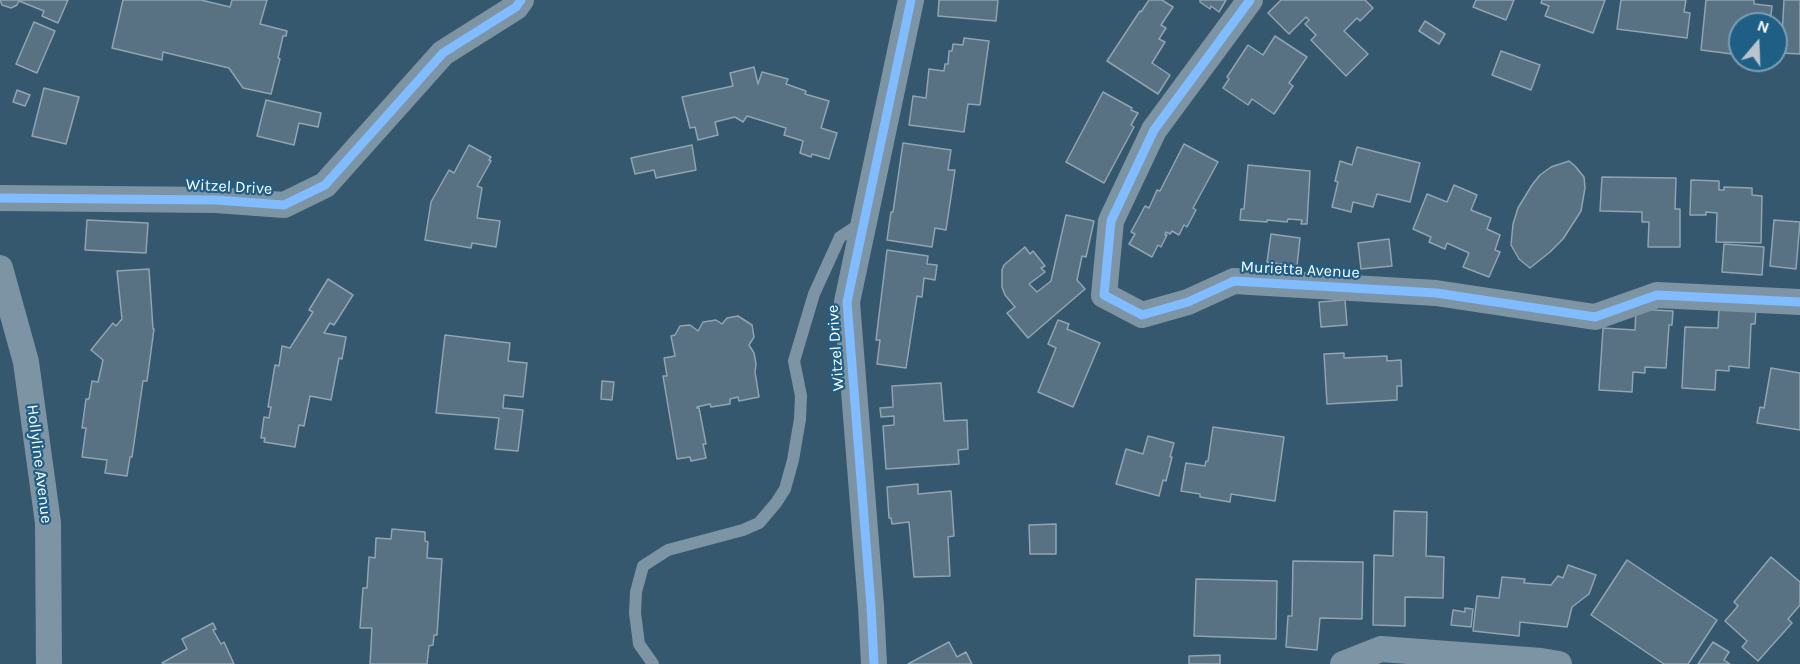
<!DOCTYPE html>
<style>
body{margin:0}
#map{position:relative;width:1800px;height:664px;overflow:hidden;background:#36586e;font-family:Karla,sans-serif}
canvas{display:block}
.north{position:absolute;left:1728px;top:12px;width:60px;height:60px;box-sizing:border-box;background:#1f5e85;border:2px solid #799eb6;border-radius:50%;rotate:19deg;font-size:16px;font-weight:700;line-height:24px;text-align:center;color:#fff}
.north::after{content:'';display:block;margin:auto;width:21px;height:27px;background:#b9c5cc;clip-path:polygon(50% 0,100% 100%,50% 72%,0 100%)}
</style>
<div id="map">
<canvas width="1800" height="664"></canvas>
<div class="north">N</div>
</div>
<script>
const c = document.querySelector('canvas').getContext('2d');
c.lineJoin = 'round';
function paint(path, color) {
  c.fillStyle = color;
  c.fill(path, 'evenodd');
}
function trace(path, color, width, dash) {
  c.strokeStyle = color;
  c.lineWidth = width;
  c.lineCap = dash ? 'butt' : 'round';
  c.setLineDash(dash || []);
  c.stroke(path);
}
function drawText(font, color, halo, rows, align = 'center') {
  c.font = font + ' Karla,sans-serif';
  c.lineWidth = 4.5;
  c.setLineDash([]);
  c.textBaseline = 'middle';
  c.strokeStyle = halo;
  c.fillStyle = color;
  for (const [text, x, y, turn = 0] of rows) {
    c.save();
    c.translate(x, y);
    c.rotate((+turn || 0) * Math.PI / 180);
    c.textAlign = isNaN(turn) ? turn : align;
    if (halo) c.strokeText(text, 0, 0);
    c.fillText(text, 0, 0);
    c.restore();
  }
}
const building = new Path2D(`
 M0,0H68L58,23L42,16L44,11L19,1L17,5L11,8L2,5Z
 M123,0H201L230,7L232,0H267L260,24L287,31L286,36H283L278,58L280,59L271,94L243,88L229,68L163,52L162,60L112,48Z
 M939,0H998L996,21L938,16Z
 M1149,0H1162L1173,7L1161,25L1166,28L1159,39L1165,42L1152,63L1170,75L1158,94L1107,61L1140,11L1141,12Z
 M1200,0H1226L1219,12L1211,6L1210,9L1200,2Z
 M1281,0H1365L1373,8L1360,21L1357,18L1344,31L1368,54L1346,76L1311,40L1316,35L1305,24L1309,20L1306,17L1289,34L1268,13Z
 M1476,0H1514L1506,20L1473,7Z
 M1542,0H1605L1593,33L1545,16L1549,6L1541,3Z
 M1621,0H1686L1684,12L1690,13L1687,38L1617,29Z
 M1706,0H1754V4L1772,6L1770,24H1740V55L1701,50Z
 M1784,0H1800V54L1781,53Z
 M1425,21L1445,34L1439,44L1419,31Z
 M34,22L55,31L37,73L16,64Z
 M1275,36L1307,57L1289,83L1293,86L1274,114L1252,99L1248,105L1223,88L1229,79L1227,77L1248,45L1263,55Z
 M964,38L989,41L980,105L968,104L964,132L909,125L913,96L926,98L929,69L944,71L945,64H948L949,51H952L953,44L963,45Z
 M1501,51L1540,65L1531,90L1492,75Z
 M754,67L758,84L762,72L788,79L786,84L806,91L805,94L829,101L821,128L837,133L829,159L812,154L811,157L800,153L803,141L784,135L786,128L747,116L743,122L735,117L715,122L718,135L698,140L695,127L690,128L682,97L733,86L730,73Z
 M44,88L79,97L66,144L32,136Z
 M17,90L30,95L25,106L13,102Z
 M1103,92L1132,108L1131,110L1138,113L1131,125L1134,127L1104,183L1066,162Z
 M266,100L321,113L318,127L299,123L294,145L257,136Z
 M903,143L951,150L948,170H955L946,230L935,228L932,247L887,240L891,212H893Z
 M1184,144L1218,162L1193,208L1196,210L1187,227L1184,225L1179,235L1172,231L1170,234L1166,232L1165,235H1167L1161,247L1158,245L1152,257L1129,244L1135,234L1131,232L1145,206L1149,208L1157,190L1160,191Z
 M469,145L491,157L489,160L491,161L477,186L482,188L477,218L500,221L496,247L472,243L471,248L425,240L431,202L449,170L454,173Z
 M692,145L696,170L656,178L654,170L635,174L631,158Z
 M1357,147L1420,163L1410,202L1377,194L1373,207L1353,202L1351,212L1332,207L1338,182L1335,181L1340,161L1352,165Z
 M1569,161L1575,166L1584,177L1585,188L1581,211L1563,239L1550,252L1530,268L1519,259L1511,245L1513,224L1518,208L1532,185L1540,175L1551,167Z
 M1248,165L1310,171L1307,224H1301L1302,220L1288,219L1287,222L1267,220V222L1240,220L1241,209H1244Z
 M1602,177L1676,178L1675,209H1680V247H1648L1649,222H1642V212L1600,211Z
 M1691,180L1719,181V190H1724V187L1752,188V195L1762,196L1761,243L1716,242L1717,213L1706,212V215H1690Z
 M1454,185L1477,195L1471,210L1491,218L1487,229L1500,235L1495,250L1500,252L1489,277L1463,267L1469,253L1447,243L1445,249L1429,242L1431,237L1413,229L1427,194L1447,202Z
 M1066,215L1094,221L1086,257L1082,256L1077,280L1085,289L1028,338L1007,313L1015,307L1005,295L1002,287V270L1004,265L1025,247L1030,254L1033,251L1045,266L1041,268L1045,272L1029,284L1037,292L1051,281Z
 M87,220L148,223L146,253L85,250Z
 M1774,220L1800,222L1796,269L1770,266Z
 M1271,234L1300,238L1297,266L1267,262Z
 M1389,239L1392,266L1361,269L1358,243Z
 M1724,244L1764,247L1762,275L1722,272Z
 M887,250L928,256L927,264L937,265L935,280L924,278L922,297L917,296L906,368L877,364L880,340H876Z
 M149,269L153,329H154L147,381H143L132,457H130L127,476L105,473L107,460L82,457L86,428H82L86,399H89L92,381L98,382L103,360L91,350L113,323L116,326L122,319L117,271Z
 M328,279L353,295L334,325L330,323L324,333L346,337L342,359L339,358L331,400L310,396L304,426L299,425L295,447L264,442L265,438H261L264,417L269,418L271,407H268L275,365L279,366L282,346L290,348L313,312L309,310Z
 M1345,300L1347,325L1321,327L1319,302Z
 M1719,308L1756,310L1755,324H1751L1749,368L1729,366V371L1716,370L1715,390L1682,388L1685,327L1718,328Z
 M1636,309L1673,311L1672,325H1669L1666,368L1645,367V373L1633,372L1632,392L1599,390L1603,328L1635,330Z
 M738,316L752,325L754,337L749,345L754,353L756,364L755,372L759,397L739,401L738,397L730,399V404L711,407L710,404L697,407V408H699L706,444H703L706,458L691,461L690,457L677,459L663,376H667L664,358L675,356L671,336L675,335L680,326L690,325L698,331L703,322L716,320L722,324L727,318Z
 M1058,320L1069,324L1067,329L1100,343L1073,407L1038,392L1056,348L1048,344Z
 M445,335L510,343L508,361L527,363L523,397L504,395L503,408L523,410L518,451L495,449L499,418L436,413Z
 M1344,353V358L1387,356V361L1401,360L1402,386H1397V400L1327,404L1324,354Z
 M1771,368L1800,373V430L1757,423L1760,407L1764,408Z
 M602,381L614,382L612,400L601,399Z
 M941,383L944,421L967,420L968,449L958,450L959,464L886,469L883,426L894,425V416L881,417L880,408L893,407L892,386Z
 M1213,427L1284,437L1275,501L1231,494L1230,502L1200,497V494L1181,491L1186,463L1205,466L1206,461H1208Z
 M1148,436L1174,443L1170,457H1172L1166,481L1163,480L1159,496L1116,484L1126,449L1143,454Z
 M918,484V494L951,491L954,536L948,537L950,576L914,577L909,522L892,524L891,518H889L887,487Z
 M1394,511L1427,512L1426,556L1444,557L1443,598L1405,597V626L1373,625L1374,555L1393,556Z
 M1056,524V554H1030L1029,525Z
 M392,529L425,532V541L428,542L427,558L442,559L437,635H434L433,645L429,646L427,664H370L372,628H360L363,588H367L369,557L375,558L376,538L391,539Z
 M1771,557L1800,582V605L1788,619L1792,623L1758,661L1742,647L1747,641L1725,621L1738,606L1734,602Z
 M1627,560L1717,620L1688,664H1664L1591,615Z
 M1293,561L1363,562L1362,619L1320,618L1317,650L1286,647L1288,616H1292Z
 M1568,565L1596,575L1589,594L1572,607L1567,627L1520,622L1519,636L1473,631L1477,596L1499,598L1502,577L1525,579L1524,583L1551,585L1558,576L1563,578Z
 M1196,579L1277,581L1276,639L1194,636Z
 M1465,608L1473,609L1471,627L1451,625L1453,610L1465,612Z
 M213,623L216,629L213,630L221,644L224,642L234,664H163L162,663L187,649L182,639Z
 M949,642L957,657L966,652L972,664H908Z
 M1713,642L1729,652L1724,660L1730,664H1698Z
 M1220,655V664H1189V656Z`);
paint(building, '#587283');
trace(building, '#90a4b2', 1.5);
trace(new Path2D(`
 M653,664L639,644L635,613L636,592L643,566L668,550L743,530L759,523L776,503L785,489L793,460L800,419L801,396L794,361L814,294L840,237L863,222`), '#7d94a4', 12);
trace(new Path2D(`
 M1250,0L1154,130L1111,221L1104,295L1142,315L1188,302L1234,281L1436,293L1595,317L1657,295L1800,302
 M0,198L216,200L284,205L325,185L443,53L516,7L521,0
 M0,268L26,362L48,523L49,664
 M874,664L871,606L847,302L911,0
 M1343,664L1381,649L1541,661L1559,664`), '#7d94a4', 26);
trace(new Path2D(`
 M1250,0L1154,130L1111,221L1104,295L1142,315L1188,302L1234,281L1436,293L1595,317L1657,295L1800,302
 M0,198L216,200L284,205L325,185L443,53L516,7L521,0
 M874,664L871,606L847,302L911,0`), '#80bcff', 9);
drawText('16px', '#fff', '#1f5e85', [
 ["Witzel Drive",229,187,3],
 ["Murietta Avenue",1300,270,3],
 ["Witzel Drive",836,348,-94],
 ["Hollyline Avenue",39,464,83]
]);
</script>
